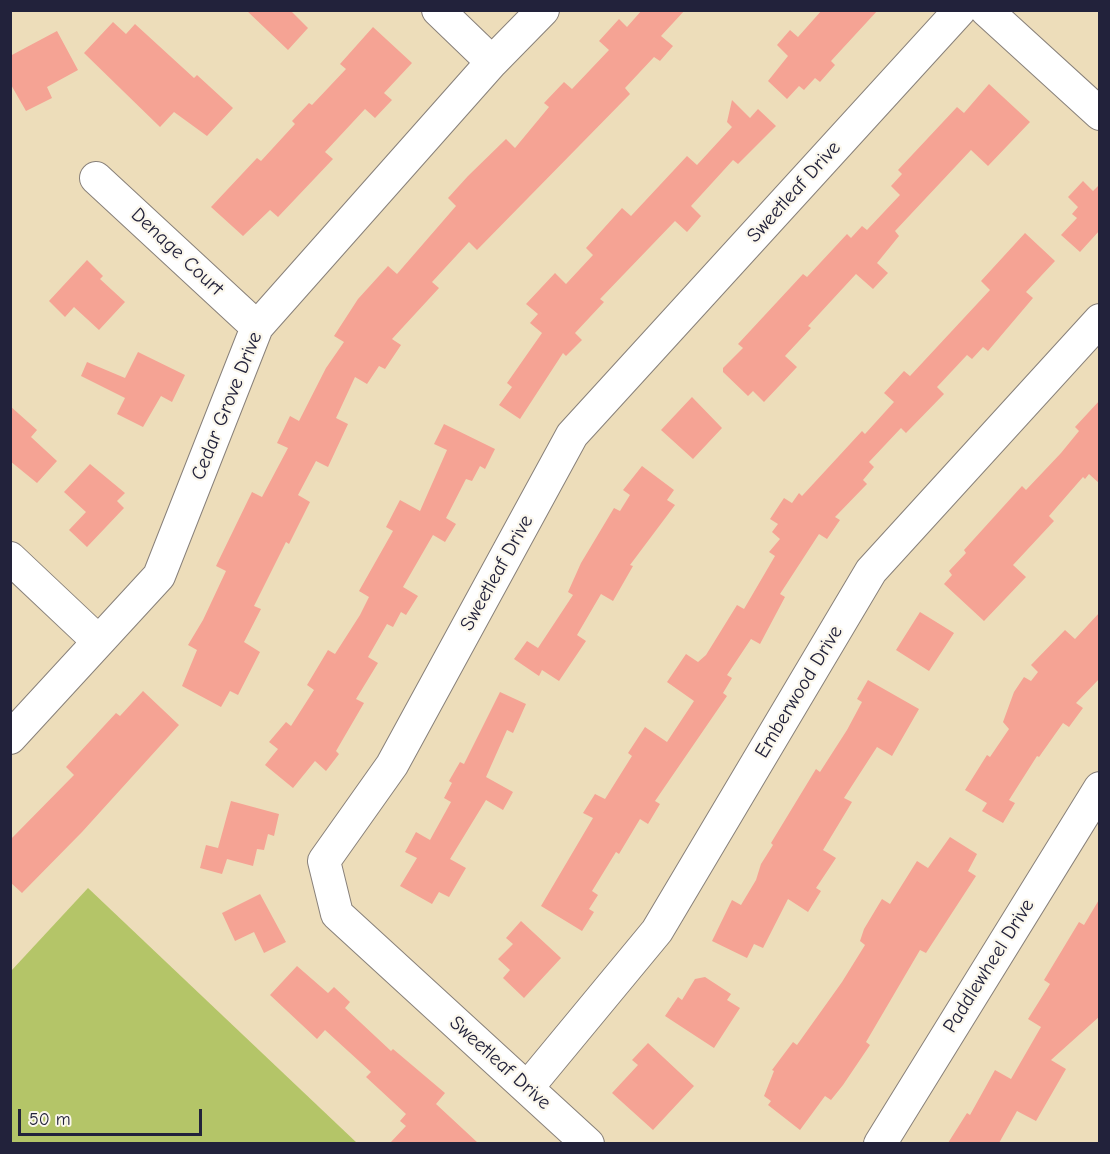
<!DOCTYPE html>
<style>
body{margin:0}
#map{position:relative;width:1110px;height:1154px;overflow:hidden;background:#edddba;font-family:"Comic Neue",sans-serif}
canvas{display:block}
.frame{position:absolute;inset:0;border:12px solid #22223b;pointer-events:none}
.scale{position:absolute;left:18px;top:1109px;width:184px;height:27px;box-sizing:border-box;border:3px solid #22223b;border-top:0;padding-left:8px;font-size:18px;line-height:21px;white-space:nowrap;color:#22223b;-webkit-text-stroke:4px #fbf7ec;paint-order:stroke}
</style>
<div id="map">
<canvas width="1110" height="1154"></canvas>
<div class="frame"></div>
<div class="scale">50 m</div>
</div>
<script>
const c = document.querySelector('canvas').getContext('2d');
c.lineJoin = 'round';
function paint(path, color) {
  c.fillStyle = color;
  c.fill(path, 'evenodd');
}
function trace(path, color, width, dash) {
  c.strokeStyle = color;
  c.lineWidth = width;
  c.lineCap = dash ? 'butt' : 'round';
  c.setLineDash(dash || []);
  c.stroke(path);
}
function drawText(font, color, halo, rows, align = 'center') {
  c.font = font + ' "Comic Neue",sans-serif';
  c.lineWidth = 4.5;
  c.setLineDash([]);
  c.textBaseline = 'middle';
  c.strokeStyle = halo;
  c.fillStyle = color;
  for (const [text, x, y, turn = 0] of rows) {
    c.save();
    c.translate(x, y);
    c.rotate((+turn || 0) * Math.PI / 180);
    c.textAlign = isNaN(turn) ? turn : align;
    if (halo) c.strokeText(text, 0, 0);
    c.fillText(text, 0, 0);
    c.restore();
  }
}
paint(new Path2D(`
 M88,888L357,1143H11V971Z`), '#b4c568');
paint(new Path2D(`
 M246,10H290L308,28L288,50Z
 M642,10H685L661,36L673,46L660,61L654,57L625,88L630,94L477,250L469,242L432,282L439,288L392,339L401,345L385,369L379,366L367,384L355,377L336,418L348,424L328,467L316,461L298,495L310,502L289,544L286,542L254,606L261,609L244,642L260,652L238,695L230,691L221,707L182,686L197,650L188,645L203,620L226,571L216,566L252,492L262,497L288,448L277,443L290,416L299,421L326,368L344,342L334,336L358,299L388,266L397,274L456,206L448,198L468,176L506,139L515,148L549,107L544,103L564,82L572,89L609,50L599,41L619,19L627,27Z
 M822,10H878L831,61L835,65L820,82L815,78L804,90L799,86L787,99L768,81L788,56L777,45L790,30L798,37Z
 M113,22L126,34L135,24L194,78L197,75L233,108L207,136L174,112L160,127L84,53Z
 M373,27L412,63L384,93L392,100L375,118L365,109L325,152L333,159L278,217L270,210L243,236L211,207L257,158L261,161L295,124L292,121L309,103L312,105L346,69L340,64Z
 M57,31L78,70L47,87L52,98L26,111L10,83V56Z
 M989,84L1030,122L988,166L971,150L895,231L899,236L877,263L888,273L873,289L856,274L808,326L811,328L785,356L797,367L764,402L753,391L748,396L723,372V368L743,348L738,344L803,274L807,277L847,234L851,238L862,226L867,230L900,195L891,186L902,174L898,170L957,107L964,113Z
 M732,100L750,118L758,109L776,126L738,164L733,160L691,206L701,216L687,232L675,221L600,299L604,302L575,333L582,340L566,356L563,353L520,419L499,405L512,387L507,383L542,333L530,323L538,314L526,304L555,273L566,284L593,255L586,248L622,208L631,216L687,156L697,165L732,127L727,122Z
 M1083,181L1093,191L1100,184V230L1080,252L1061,235L1077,218L1072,214L1078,207L1068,197Z
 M1025,233L1055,261L1026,292L1033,298L988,351L983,347L972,359L967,355L937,387L944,394L906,433L901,428L869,462L874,467L863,480L867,484L835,517L840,520L827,539L819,534L780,594L785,597L760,644L751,639L727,675L732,678L723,693L727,696L655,801L660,804L648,824L640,819L619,854L616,852L592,891L598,895L589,909L594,912L582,931L541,906L593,818L583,813L595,794L605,799L632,756L628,753L645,727L667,742L694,701L667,682L686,654L698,662L706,655L737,605L744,609L775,556L769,552L780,539L772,532L778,524L770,519L784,498L792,503L799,493L802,496L862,431L865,434L894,402L884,393L904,371L910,376L990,290L981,281Z
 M87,260L103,276L100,279L125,302L99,330L74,307L65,317L49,301Z
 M138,352L185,375L172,402L161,396L143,427L117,414L125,398L81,376L87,362L125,378Z
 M692,397L722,428L693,459L661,430Z
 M1100,400V484L1089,474L1085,479L1083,477L1049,516L1054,521L1013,565L1026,577L984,621L944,584L952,575L949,571L966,553L964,550L1022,486L1026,490L1061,453L1079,431L1075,427Z
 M10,406L37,430L31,437L57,461L37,483L10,461Z
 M444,424L495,449L485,469L480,466L472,481L466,479L446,518L456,524L445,542L433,535L403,587L418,596L406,615L401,612L393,627L387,624L368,657L378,663L356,699L364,703L336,751L339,754L326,771L315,761L293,788L265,765L278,749L269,742L286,722L291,726L314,690L307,685L328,650L335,654L360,615L369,597L359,591L393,531L386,527L400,500L420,511L447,450L434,444Z
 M90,464L125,493L117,501L124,508L87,547L69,530L86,512L64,492Z
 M642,466L674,490L667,500L675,505L630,565L633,566L613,601L601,594L577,635L586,641L559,681L542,670L539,676L514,659L527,641L538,648L573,595L568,592L581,563L614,508L620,511L630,495L623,490Z
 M920,612L954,633L929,671L896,650Z
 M1100,612V678L1076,703L1083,708L1069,727L1063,723L1039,757L1037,756L1009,800L1015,803L1003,823L982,811L987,803L965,790L987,755L990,757L1009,729L1003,722L1014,692L1024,677L1031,681L1038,672L1031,665L1065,630L1075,639Z
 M868,680L919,709L892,756L877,747L844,798L852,802L823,850L836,858L816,888L821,891L808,912L788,899L763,948L754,944L747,958L712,941L732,900L741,905L756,880L761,864L773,845L771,843L816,769L820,772L847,730L862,702L857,699Z
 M143,691L179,725L82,832L22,893L10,882V840L74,775L66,767L116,713L120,716Z
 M500,692L526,704L513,733L507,730L486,777L513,792L503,810L486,800L450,859L466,868L449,897L439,892L432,904L400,886L417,858L405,852L416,832L430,840L451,802L444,798L452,783L449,781L460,762L464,764Z
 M231,801L279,814L274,836L268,834L264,850L257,849L253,866L227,859L222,874L200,868L206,845L218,848Z
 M950,837L977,854L968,871L976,876L926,953L920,950L866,1042L870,1045L843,1085L831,1100L825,1096L800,1130L768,1105L771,1101L764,1096L774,1071L772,1070L793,1042L797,1045L842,982L865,945L860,941L864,929L882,899L890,904L917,861L928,868Z
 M260,894L286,942L264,953L254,932L235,941L222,913Z
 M1100,898V1016L1051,1060L1066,1069L1036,1121L1017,1111L999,1143H948L967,1113L970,1115L995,1070L1011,1079L1041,1027L1028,1019L1050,984L1044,980L1079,922L1084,925Z
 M521,921L561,958L524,998L503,978L510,970L498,959L513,944L506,938Z
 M297,966L328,993L334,987L350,1002L345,1008L391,1051L393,1049L445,1093L436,1104L478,1143H390L406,1126L400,1121L406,1114L366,1077L371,1072L325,1030L317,1039L270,995Z
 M705,977L731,994L727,1000L740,1008L714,1048L665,1016L678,997L682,1000L695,979Z
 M648,1043L694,1086L653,1130L612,1093L638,1065L632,1060Z`), '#f5a394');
const minor = new Path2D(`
 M438,10L492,62
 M986,10L1100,114
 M96,178L257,327
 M10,558L98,641
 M10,738L159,576L257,327L492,62L543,10
 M528,1087L657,931L871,571L1100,320
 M588,1144L337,914L324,861L392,765L572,435L960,10
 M880,1144L1100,788`);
trace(minor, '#88807a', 34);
trace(minor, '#fff', 32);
drawText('20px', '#22223b', '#fbf7ec', [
 ["Sweetleaf Drive",794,192,-48],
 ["Denage Court",177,252,43],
 ["Cedar Grove Drive",227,406,-68],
 ["Sweetleaf Drive",497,573,-61],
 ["Emberwood Drive",799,692,-59],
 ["Paddlewheel Drive",989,966,-58],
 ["Sweetleaf Drive",500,1063,42]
]);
</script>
